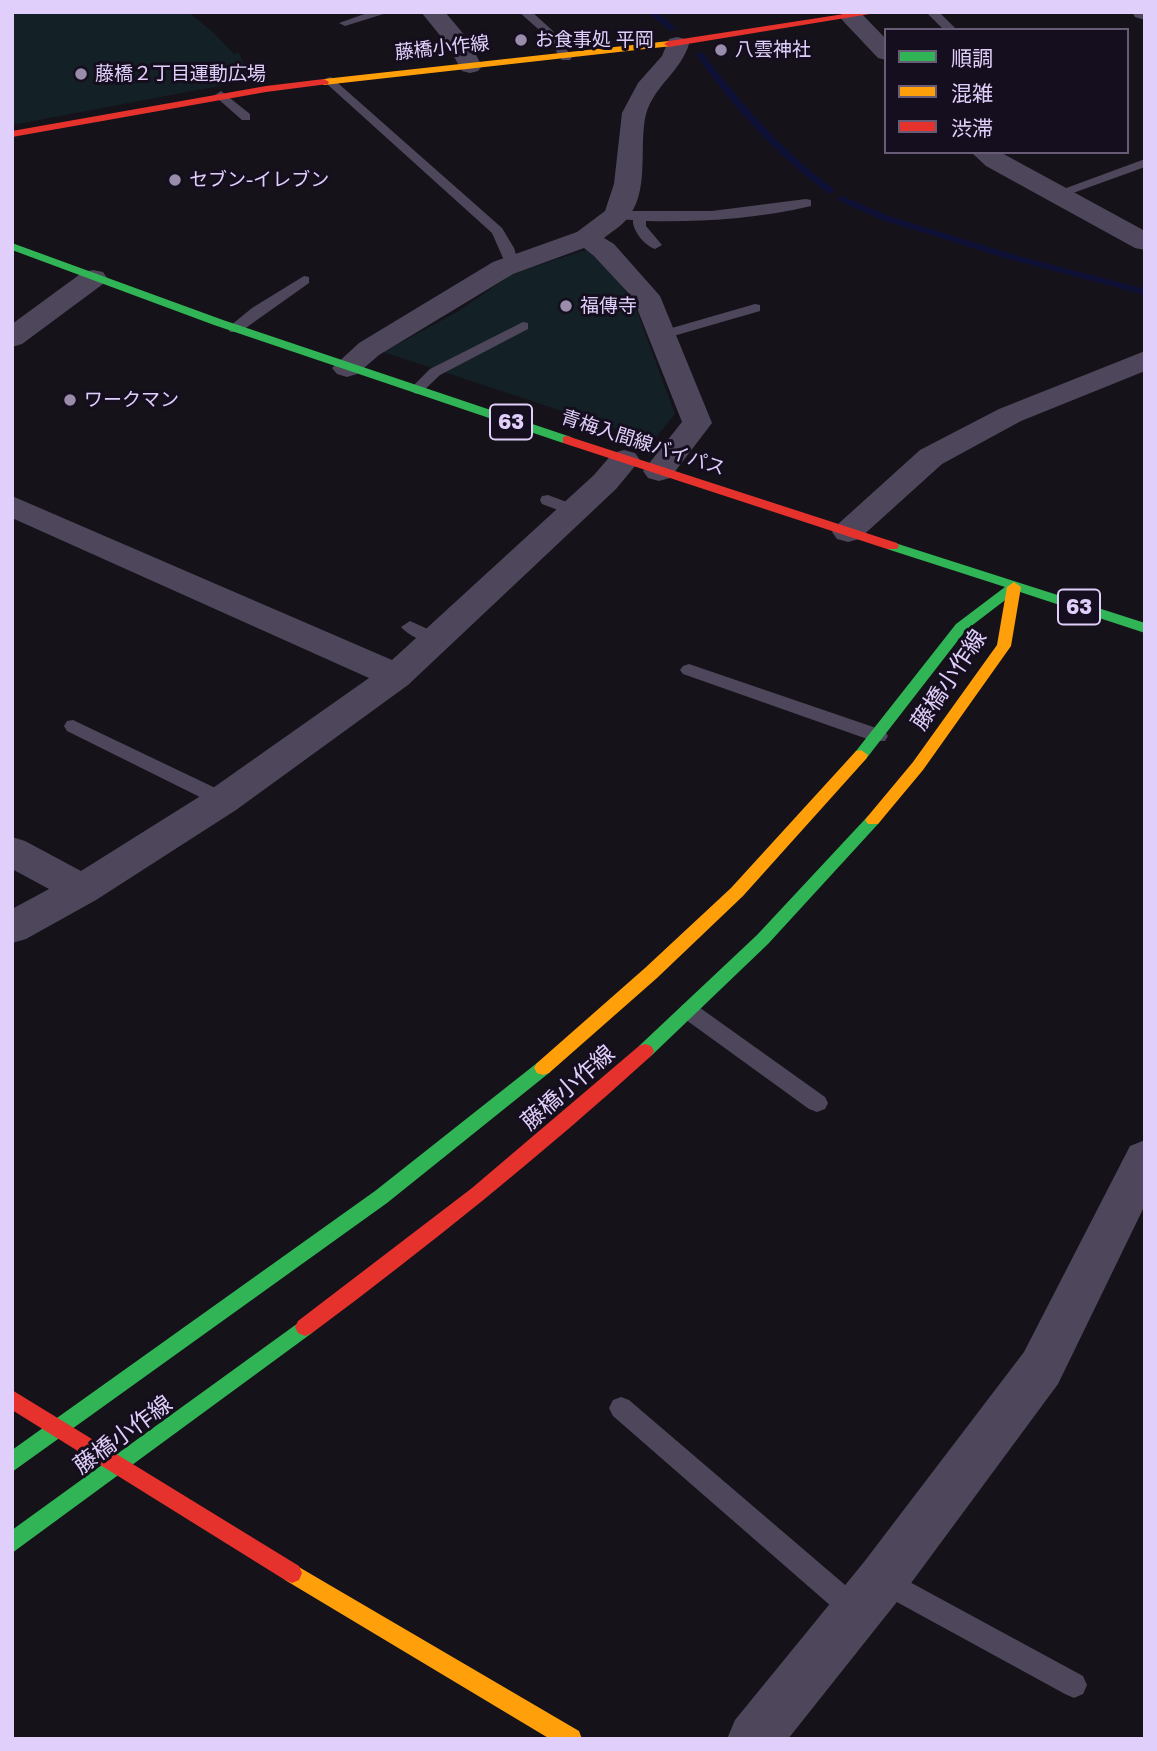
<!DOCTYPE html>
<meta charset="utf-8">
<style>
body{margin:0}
#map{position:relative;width:1157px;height:1751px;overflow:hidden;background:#16121a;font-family:"Golos Text","Noto Sans JP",sans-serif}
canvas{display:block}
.frame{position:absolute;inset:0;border:14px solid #e1cffb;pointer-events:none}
.legend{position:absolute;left:884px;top:28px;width:245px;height:126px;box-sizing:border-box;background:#150e1e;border:2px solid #675b76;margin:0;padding:9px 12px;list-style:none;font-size:21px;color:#e1cffb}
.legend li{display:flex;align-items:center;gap:14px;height:35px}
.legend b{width:35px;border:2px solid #675b76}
</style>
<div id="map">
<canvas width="1157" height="1751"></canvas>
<div class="frame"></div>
<ul class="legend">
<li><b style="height:9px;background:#30b455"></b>順調</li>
<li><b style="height:9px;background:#ff9f0a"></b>混雑</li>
<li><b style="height:9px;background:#e5322d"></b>渋滞</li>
</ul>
</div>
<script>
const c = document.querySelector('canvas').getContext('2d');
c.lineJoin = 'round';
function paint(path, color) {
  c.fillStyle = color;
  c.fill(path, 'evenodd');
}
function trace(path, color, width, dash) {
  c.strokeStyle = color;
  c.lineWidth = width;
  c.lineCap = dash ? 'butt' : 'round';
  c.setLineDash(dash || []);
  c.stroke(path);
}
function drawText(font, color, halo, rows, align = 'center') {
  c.font = font + ' "Golos Text","Noto Sans JP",sans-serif';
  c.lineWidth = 6;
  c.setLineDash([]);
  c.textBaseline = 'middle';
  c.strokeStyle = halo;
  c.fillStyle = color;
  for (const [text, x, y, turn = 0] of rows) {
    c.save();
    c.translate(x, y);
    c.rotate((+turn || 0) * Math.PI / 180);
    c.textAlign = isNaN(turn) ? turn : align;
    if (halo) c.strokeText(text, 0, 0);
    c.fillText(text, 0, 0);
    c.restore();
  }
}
paint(new Path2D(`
 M12,12H188L214,33L234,54L239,53L251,80L12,125Z
 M591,248L633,300L675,414L653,441L383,352L457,312L512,274Z`), '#132025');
paint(new Path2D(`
 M647,12H657L677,29L670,31Z
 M697,53H703C742,105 782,151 834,189V193H828C775,154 734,108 696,55Z
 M842,196L889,216L1015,255L1145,289V295L1008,259L882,220L839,201L837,199Z`), '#0e1035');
paint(new Path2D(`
 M370,12H390L345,26L339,23Z
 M519,12H532L553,31L572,57L570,60H562L545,35Z
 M926,12H939L957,30H944Z
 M331,77L502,228L514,248L519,264L517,267H507L492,233L327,84V78Z
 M221,91L250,114V120H242L217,98L215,95Z
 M1145,159V167L1062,197H1052L1050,194Z
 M806,199L811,200V206C757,219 701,222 646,221V226L662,245L655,249C645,246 632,230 633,220L616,219L609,215L616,211H712Z
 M304,276L309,277V283L240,332H230L228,329L230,326L252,308Z
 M755,304L760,305V311L663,339L656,335L658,332Z
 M523,322L528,323V329L440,375L421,393L416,394L409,390L430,369Z
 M548,495L580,507L582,511L574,516L542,504L540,500L542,496Z
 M410,621L441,635L444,639L441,643C429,646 409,636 401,627Z
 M689,664L885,731L888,736L885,741H873L683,674L680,670L683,666Z
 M73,720L230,795L232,800L230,805H216L67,731L64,726L67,721Z
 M689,1003L696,1005L825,1097L828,1103L825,1109L817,1112L809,1109L682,1017L679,1011L682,1005Z
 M621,1397L629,1400L865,1602L869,1611L865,1620L856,1624L847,1620L613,1416L609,1408L613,1400Z
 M882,1567L1083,1676L1087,1685L1083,1694L1074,1698L1065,1694L873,1589L869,1580L873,1571Z`), '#4e475b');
paint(new Path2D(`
 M421,12H445L466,37L482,66L478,71L470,73L462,71L447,44Z
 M844,12H860L886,39V60L878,58L844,22L840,17Z
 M1132,12H1145V20L1135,17Z
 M677,37L685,39L689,44C681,71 654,86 646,114C638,147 651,192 626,220C620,227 611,232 604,238L614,244L660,296L712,423L670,478L659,481L648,478L643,471L682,422L633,298L594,256L584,248L513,274L379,355L357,374L347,377L337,374L332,368L359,343L493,262L577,232L605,211L614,184L622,113L638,83L662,56L669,39Z
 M971,152H1000L1145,231V250L1135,248L986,166Z
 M93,270L103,272L107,278L103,284L22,344L12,347V324L83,272Z
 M1145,351V371L1021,421L942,464L859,539L848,542L837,539L832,532L837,525L920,450L999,409Z
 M624,450L635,453L640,460L616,489L408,685L236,810L96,900L26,939L12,943V909L49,889L12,869V837L25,841L81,871L210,790L369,678L12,518V496L392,660L594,475L613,453Z
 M1145,1140V1205L1058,1384L900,1598L788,1739H727L735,1720L864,1562L1024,1352L1130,1146Z`), '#4e475b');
paint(new Path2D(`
 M12,243L223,320L571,437L573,440L571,443H563L214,325L12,250Z
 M892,542L1145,623V633L1017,591L966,630L866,759H856L854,755L856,751L956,624L1005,587L887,549L885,546Z
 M873,814L881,820L878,824L768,944L651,1056L645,1058L639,1056L636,1051L639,1046L757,935L868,816Z
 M543,1061L549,1063L552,1068L549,1073L387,1203L12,1472V1450L375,1191L537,1063Z
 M305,1318L312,1321L315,1327L312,1333L12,1553V1530Z`), '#30b455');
paint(new Path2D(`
 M669,41L672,42V46L324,85L319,82L324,79Z
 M1014,582L1021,587L1011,646L923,770L878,824H868L865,820L868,816L913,762L997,645L1007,587Z
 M861,750L868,755L866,759L743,896L657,978L549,1073L543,1075L537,1073L534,1068L537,1063L645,968L731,888L856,751Z
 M292,1563L579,1731L582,1739H550L285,1580L282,1573L285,1566Z`), '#ff9f0a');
paint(new Path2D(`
 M857,12H882L669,47L664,44L669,41Z
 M324,79L329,82L328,84L266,92L12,137V131L266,86Z
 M567,436L897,543L899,546L897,549H887L563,443V437Z
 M645,1044L651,1046L654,1051L651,1056C543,1154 429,1246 312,1333L305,1336L298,1333L295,1327L298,1321L472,1188L639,1046Z
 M12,1390L299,1566L302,1573L299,1580L292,1583L285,1580L12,1410Z`), '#e5322d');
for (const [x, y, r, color] of [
 [521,40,7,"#9a8dac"],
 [721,50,7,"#9a8dac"],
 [81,74,7,"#9a8dac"],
 [175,180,7,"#9a8dac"],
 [566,306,7,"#9a8dac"],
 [70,400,7,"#9a8dac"]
]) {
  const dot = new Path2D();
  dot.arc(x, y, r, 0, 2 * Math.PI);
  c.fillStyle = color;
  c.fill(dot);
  trace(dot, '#150e1e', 2.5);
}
drawText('19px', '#e1cffb', '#150e1e', [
 ["お食事処 平岡",535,40],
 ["八雲神社",735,50],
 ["藤橋２丁目運動広場",95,74],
 ["セブン-イレブン",189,180],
 ["福傳寺",580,306],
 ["ワークマン",84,400]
], 'left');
drawText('19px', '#e1cffb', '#150e1e', [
 ["藤橋小作線",442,48,-6],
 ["青梅入間線バイパス",643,443,18]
]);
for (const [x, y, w] of [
 [511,422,42],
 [1079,607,42]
]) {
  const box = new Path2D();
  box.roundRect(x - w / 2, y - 17.5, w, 35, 5);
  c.fillStyle = '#150e1e';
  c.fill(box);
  trace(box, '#e1cffb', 2);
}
drawText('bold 21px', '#e1cffb', null, [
 ["63",511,422],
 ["63",1079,607]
]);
drawText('23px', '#e1cffb', '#150e1e', [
 ["藤橋小作線",949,680,-56],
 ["藤橋小作線",568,1088,-41],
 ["藤橋小作線",123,1435,-36]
]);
</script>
